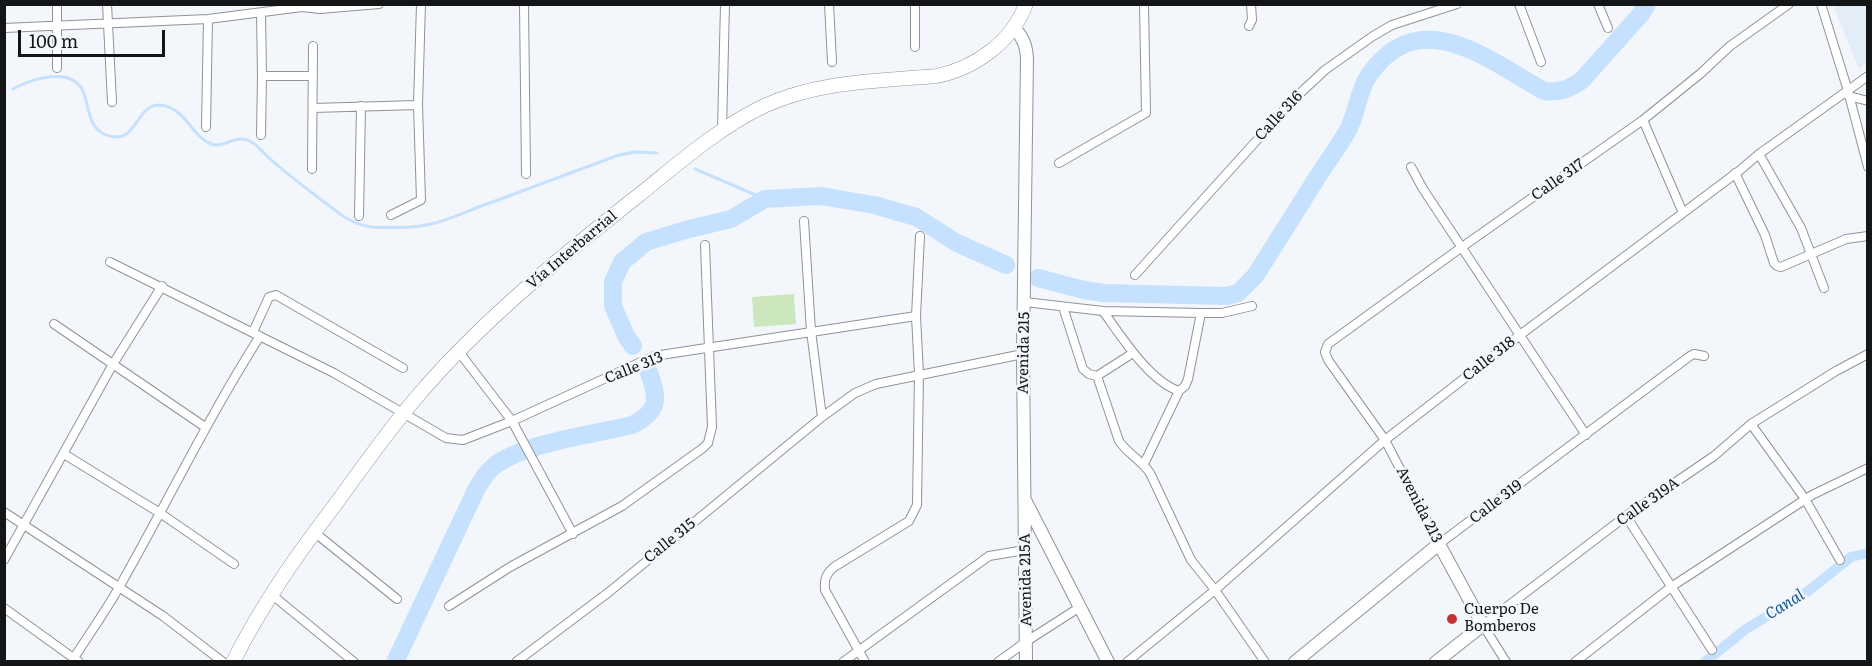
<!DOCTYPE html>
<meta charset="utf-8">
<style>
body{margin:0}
#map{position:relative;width:1872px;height:666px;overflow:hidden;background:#f3f7fc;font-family:Literata,serif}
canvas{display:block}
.frame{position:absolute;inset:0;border:6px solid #131516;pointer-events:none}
.scale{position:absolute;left:18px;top:30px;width:147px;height:27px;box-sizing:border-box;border:3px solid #131516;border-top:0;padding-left:8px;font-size:18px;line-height:21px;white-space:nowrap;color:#131516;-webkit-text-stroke:4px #f3f7fc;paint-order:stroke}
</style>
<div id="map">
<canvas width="1872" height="666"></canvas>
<div class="frame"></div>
<div class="scale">100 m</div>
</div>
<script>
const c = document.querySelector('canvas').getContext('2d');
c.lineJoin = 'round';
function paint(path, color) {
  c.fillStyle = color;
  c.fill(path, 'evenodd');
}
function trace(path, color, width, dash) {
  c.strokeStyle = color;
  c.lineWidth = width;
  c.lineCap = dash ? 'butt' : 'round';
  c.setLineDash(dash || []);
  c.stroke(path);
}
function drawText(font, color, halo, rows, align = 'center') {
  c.font = font + ' Literata,serif';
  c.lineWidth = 5;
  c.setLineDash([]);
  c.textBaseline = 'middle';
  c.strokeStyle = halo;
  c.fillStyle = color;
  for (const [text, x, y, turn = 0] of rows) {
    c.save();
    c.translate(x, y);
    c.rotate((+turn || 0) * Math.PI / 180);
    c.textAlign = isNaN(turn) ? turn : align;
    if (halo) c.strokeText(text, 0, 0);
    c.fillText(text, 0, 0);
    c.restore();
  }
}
paint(new Path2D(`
 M1833,5H1867V62L1859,69Z`), '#e3ecf7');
paint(new Path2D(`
 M794,294L796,324L754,327L752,297Z`), '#cce6bd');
trace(new Path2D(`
 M13,89C31,79 71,66 83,91C89,105 88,127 104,134C142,151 133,91 171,108C188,116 194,137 211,144C223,149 235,134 250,141C257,145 262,151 267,156C285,173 305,187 324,202C333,208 341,216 350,220C357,224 365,226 372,227C388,228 415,228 431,224C450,220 469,210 487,204C531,188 575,171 619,155L635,152L657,153
 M695,169L765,199`), '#c5e1fd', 3);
trace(new Path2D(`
 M1705,662L1746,629L1807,592L1851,557L1868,553`), '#c5e1fd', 10);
trace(new Path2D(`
 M1038,278L1084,290L1103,293L1227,296L1238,293L1255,276C1276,243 1297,210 1318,176C1328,161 1339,146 1348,130C1357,113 1358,91 1369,75C1420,2 1488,60 1544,91C1560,93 1569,89 1582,80L1641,14L1647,4
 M633,346L626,336L613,306V282L622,262L646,242L689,229L731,219L765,199L821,196L874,205L916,217L957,243L1006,265
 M395,662L475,492C480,482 486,473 494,466C523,443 595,434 632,425C661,411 658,397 648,370`), '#c5e1fd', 18);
const street = new Path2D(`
 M107,4L112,102
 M524,4L526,174
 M829,4L832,62
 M1519,4L1541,62
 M1598,4L1608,28
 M1821,4L1848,91L1868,167
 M261,13L262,76L261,135
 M1249,26L1252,20L1251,4
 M4,28L208,19L302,7L320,9L379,4
 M915,47V4
 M57,68V4
 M262,76H313
 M1849,96L1868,101
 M313,108L418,105
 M1643,120L1683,213
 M206,127L208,19
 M722,130L725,4
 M1759,154L1801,228L1824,288
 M1059,163L1146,113L1144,4
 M1411,167L1423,189L1586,435
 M312,169L313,46
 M1735,173L1765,235L1774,263L1777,266L1781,267L1846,239L1868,236
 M391,215L421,200L418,105L421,4
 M359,216L361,106
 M804,221L811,331L822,417
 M110,262L334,373L446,438L463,440L512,421L654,356L916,316
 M1135,275L1295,98L1325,70L1373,36L1392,25L1457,4
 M1025,302L1103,311L1201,313H1222L1252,306
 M1063,307L1083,369L1089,374L1097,376L1133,353
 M1103,311C1121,336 1149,381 1179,391L1185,386L1188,379L1201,313
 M54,324L205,427
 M253,332L269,297L276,295L403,368
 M459,352L512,421L573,534
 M1704,356L1694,354L1690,356L1439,544L1385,440L1328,360L1325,352L1328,344L1462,247L1643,120L1700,74L1730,46L1789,4
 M1097,376L1119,441C1128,454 1141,460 1150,473L1191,560L1215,590L1265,662
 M1751,424L1805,499L1840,560
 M64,454L160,513L234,564
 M1144,464L1179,391
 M4,512L163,616L223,662
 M1626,516L1712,650
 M314,532L397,599
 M4,560L113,364L162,286
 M271,594L354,662
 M449,606L510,567L622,506L703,448L708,443L712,427L705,245
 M4,608L79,662
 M74,658C90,633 107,609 121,584C168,501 209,416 260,336
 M516,662L609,592L822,417L855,393L876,384L1023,354
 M843,662L989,556L1025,550
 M865,662L825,590C824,579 826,574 834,567L909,521L917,505L919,374L916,316L920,236
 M998,662L1027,641L1080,607
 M1127,662L1215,590L1385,440L1520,335L1739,171L1759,154L1868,76
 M1506,662L1483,625L1626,516L1714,456L1751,424L1836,371L1868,354
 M1575,662L1671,587L1812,495L1868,468`);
const secondary = new Path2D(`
 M1014,28C1023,37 1026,45 1027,58L1023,354L1026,662
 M1026,502L1108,662
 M1295,662L1439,544L1483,625L1436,662`);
const primary = new Path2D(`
 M233,662C262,604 299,552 338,501C363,466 388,431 416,398C479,323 563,255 639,195C679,163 718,128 764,106C818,81 879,81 937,76C975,68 1012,42 1026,4`);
trace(street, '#8f9397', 10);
trace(secondary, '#8f9397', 14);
trace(primary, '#8f9397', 15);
trace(street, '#fff', 8);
trace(secondary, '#fff', 12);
trace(primary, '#fff', 14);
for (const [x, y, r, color] of [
 [1452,619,6,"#c23335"]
]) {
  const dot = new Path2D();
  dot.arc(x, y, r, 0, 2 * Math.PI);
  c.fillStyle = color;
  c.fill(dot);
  trace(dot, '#f3f7fc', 2);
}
drawText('15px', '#131516', '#f3f7fc', [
 ["Calle 316",1279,116,-47],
 ["Calle 317",1558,180,-35],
 ["Vía Interbarrial",572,250,-40],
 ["Avenida 215",1024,353,-89],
 ["Calle 318",1489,359,-38],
 ["Calle 313",634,368,-22],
 ["Calle 319",1496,502,-37],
 ["Calle 319A",1648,502,-35],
 ["Avenida 213",1419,505,63],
 ["Calle 315",670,541,-39],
 ["Avenida 215A",1026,580,-91]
]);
drawText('15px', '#131516', '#f3f7fc', [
 ["Cuerpo De",1464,610],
 ["Bomberos",1464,627]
], 'left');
drawText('italic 16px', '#135a91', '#f3f7fc', [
 ["Canal",1785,605,-32]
]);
</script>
